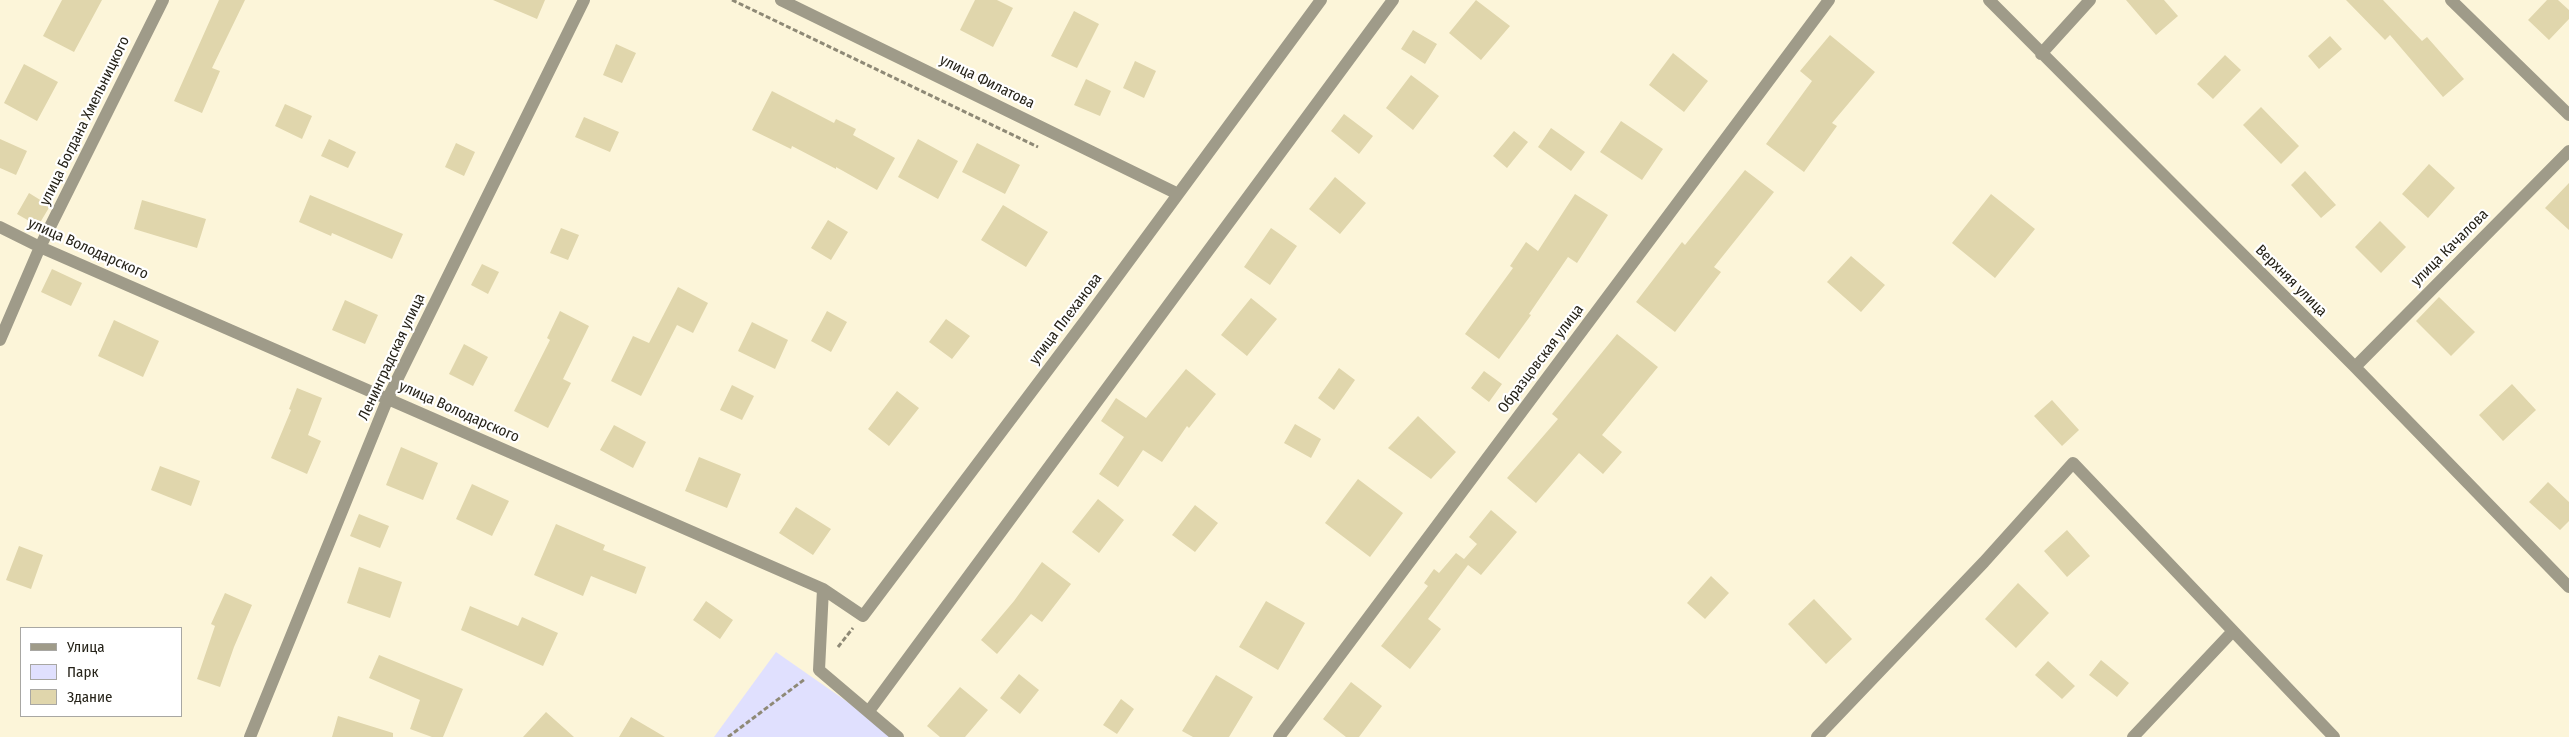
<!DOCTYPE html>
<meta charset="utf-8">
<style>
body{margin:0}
#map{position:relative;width:2569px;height:737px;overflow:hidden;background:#fcf5d9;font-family:"Fira Sans Condensed",sans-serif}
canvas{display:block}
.legend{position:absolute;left:20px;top:627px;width:162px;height:90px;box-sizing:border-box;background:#fff;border:1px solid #a8a7a3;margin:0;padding:6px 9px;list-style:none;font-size:15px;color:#252218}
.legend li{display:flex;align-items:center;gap:10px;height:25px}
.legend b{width:25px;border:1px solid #a8a7a3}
</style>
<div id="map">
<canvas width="2569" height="737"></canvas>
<ul class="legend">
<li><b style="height:6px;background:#9f9b89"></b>Улица</li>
<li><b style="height:14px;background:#e0e0fe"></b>Парк</li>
<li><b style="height:14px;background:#e0d6ac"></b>Здание</li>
</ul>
</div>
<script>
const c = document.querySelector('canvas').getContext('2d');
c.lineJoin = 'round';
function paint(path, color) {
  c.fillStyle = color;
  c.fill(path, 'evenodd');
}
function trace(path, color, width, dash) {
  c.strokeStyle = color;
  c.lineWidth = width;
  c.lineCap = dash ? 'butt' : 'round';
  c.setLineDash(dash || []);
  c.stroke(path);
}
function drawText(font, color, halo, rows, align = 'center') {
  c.font = font + ' "Fira Sans Condensed",sans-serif';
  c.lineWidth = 4.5;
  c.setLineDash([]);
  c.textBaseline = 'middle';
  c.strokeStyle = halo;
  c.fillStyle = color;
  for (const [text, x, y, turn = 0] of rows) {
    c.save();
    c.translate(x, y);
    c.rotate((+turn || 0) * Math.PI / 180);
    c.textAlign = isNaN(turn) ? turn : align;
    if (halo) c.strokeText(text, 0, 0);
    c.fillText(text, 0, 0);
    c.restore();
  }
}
paint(new Path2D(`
 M776,652L872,719L893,737H714Z`), '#e0e0fe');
paint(new Path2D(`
 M62,0H102L74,52L43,36Z
 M219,0H245L212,68L220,71L202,113L174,101Z
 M493,0H545L537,19Z
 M975,0H997L1013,8L993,47L960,30Z
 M1476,0L1510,26L1481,60L1449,33Z
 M2126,0H2164L2178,16L2156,35Z
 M2346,0H2383L2422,41L2427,37L2464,79L2443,97L2390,35L2385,40Z
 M2547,0H2558L2569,10V19L2549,40L2528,20Z
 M1074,11L1099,24L1077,68L1051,56Z
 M1413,30L1437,44L1425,64L1401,49Z
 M1830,35L1875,72L1832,123L1837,126L1804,172L1766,144L1812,81L1800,71Z
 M2330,36L2342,49L2319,69L2308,56Z
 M616,44L636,53L622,83L603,75Z
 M1673,53L1708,81L1684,112L1649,85Z
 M2225,55L2241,70L2213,99L2197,84Z
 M1135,61L1156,71L1144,98L1123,88Z
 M24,64L58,82L37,121L4,103Z
 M1411,75L1439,96L1413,130L1386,108Z
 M1086,79L1111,91L1100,116L1074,105Z
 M772,91L834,123L836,119L856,129L853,135L895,158L877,190L836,167V169L792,146L791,149L752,130Z
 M285,104L312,116L302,139L275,126Z
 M2261,107L2299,146L2281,164L2243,125Z
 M1344,114L1373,136L1359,154L1331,131Z
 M584,117L619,132L610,152L575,137Z
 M1621,121L1663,149L1642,180L1600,152Z
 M1551,128L1585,152L1571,171L1538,147Z
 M1514,131L1528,142L1507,168L1493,156Z
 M0,139L27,151L16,175L0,168Z
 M329,139L356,152L348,168L321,156Z
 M918,139L958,161L938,199L898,177Z
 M456,143L475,152L464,176L445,167Z
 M977,143L1020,165L1005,194L962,172Z
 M2429,164L2455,188L2428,218L2402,194Z
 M1745,170L1774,192L1714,267L1721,272L1675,332L1636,302L1682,242L1685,245Z
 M2305,171L2336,205L2321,218L2291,185Z
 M1335,177L1366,203L1340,234L1309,209Z
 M2569,183V230L2545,208Z
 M29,193L50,206L38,226L17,214Z
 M1575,194L1608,215L1577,263L1568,257L1529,314L1531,315L1499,359L1465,334L1513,268L1510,266L1526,242L1538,251Z
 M1991,194L2035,229L1995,278L1952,243Z
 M310,195L403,234L392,259L332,233L331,236L299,222Z
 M142,200L206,219L197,248L134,229Z
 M1003,205L1048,232L1026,267L981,240Z
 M828,220L848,232L831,260L811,248Z
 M2380,221L2406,247L2381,273L2355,247Z
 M561,228L579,235L568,260L550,253Z
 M1271,228L1297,246L1270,285L1244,267Z
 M1851,256L1885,285L1861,312L1827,282Z
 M482,264L499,272L488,294L471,285Z
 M52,269L82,283L71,306L41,292Z
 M678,287L708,303L693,333L677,325L641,396L611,381L633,336L649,343Z
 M2439,297L2475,332L2451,356L2416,321Z
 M1251,298L1277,319L1247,356L1221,335Z
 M345,300L378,315L365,344L332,330Z
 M560,311L589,326L563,379L571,383L548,428L514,411L550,340L547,338Z
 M827,311L847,322L831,352L811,341Z
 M946,319L970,336L952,359L929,342Z
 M114,320L159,341L143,377L98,356Z
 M752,322L788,340L775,369L738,351Z
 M1617,334L1658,367L1602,435L1622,452L1603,474L1579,453L1536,503L1507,478L1558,419L1552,414Z
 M464,344L488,357L473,386L449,374Z
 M1339,368L1355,380L1334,410L1318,398Z
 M1186,369L1216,394L1189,428L1187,426L1162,462L1143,450L1118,487L1099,474L1124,437L1101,421L1116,398L1146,418Z
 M1484,371L1502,384L1489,402L1471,388Z
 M2512,384L2536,410L2503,441L2479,415Z
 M732,385L754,396L742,420L720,410Z
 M297,388L322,398L308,435L321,441L307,474L271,458L291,410L289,409Z
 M897,391L919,408L889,446L868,429Z
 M2052,400L2079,430L2062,446L2034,416Z
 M1418,416L1456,452L1431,479L1388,448Z
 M1295,424L1321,439L1311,458L1284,443Z
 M614,425L646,442L633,468L600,450Z
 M401,447L438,463L423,500L386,485Z
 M699,457L741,474L727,508L685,491Z
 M160,466L200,481L191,506L151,490Z
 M1358,479L1403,513L1370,557L1325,523Z
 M2548,482L2569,502V521L2560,530L2529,502Z
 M472,484L509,501L492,536L456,519Z
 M1098,499L1124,520L1099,553L1072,532Z
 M1195,505L1218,523L1195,552L1172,535Z
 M796,507L831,529L813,555L779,533Z
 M1491,510L1517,532L1481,575L1468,565L1428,619L1441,629L1410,669L1381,646L1428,586L1424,583L1434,569L1439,573L1456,553L1464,559L1477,544L1469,537Z
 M359,514L389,526L380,548L350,536Z
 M556,524L605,545L603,550L646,567L636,594L591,576L583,596L534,575Z
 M2067,530L2090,556L2067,577L2044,551Z
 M19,546L43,555L31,589L6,580Z
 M1042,562L1071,584L1042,622L1031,614L997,654L981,640L1014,601Z
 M359,567L402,582L390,618L347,603Z
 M1711,576L1729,593L1705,619L1687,603Z
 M2018,583L2049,613L2016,648L1985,619Z
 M225,593L252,605L234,647L220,687L197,679L215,626L211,624Z
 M1814,599L1852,639L1826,664L1788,624Z
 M706,601L733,620L720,639L693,620Z
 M1266,601L1305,623L1278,670L1239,647Z
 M470,606L518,626L522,617L558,633L543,666L461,630Z
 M379,655L463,689L443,737H432L410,729L420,700L369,678Z
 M2101,660L2129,683L2117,697L2089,675Z
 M2048,661L2075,686L2062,699L2035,675Z
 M1019,674L1039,690L1020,714L1000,698Z
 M1216,675L1253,697L1229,737H1193L1182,731Z
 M1351,682L1382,706L1359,737H1346L1323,719Z
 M960,687L988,710L965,737H940L927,726Z
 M1121,699L1134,709L1117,734L1103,725Z
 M546,712L574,737H523Z
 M338,716L393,733V737H332Z
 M631,717L665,737H619Z`), '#e0d6ac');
trace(new Path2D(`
 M732,0L1038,147
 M838,647L853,628
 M728,737L805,679`), '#8e8976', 3, [5, 2.5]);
trace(new Path2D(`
 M781,0L1178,194
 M1989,0L2355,367L2569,587
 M2451,0L2569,115
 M2041,54L2090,0
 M0,227L40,247L823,589L863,616L1087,318L1321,0
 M0,340L40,247L163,0
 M2355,367L2569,151
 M823,589L819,670L898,737
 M869,711L1393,0
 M250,737L388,398L584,0
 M1279,737L1829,0
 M1817,737L1984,562L2073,463L2334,737
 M2133,737L2233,631`), '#9f9b89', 12);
drawText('15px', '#252218', '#fff', [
 ["улица Филатова",987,82,26],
 ["улица Богдана Хмельницкого",85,121,-64],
 ["улица Качалова",2450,248,-45],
 ["улица Володарского",88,249,24],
 ["Верхняя улица",2291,281,45],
 ["улица Плеханова",1066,319,-53],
 ["Ленинградская улица",392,357,-65],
 ["Образцовская улица",1541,359,-53],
 ["улица Володарского",459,412,24]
]);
</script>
